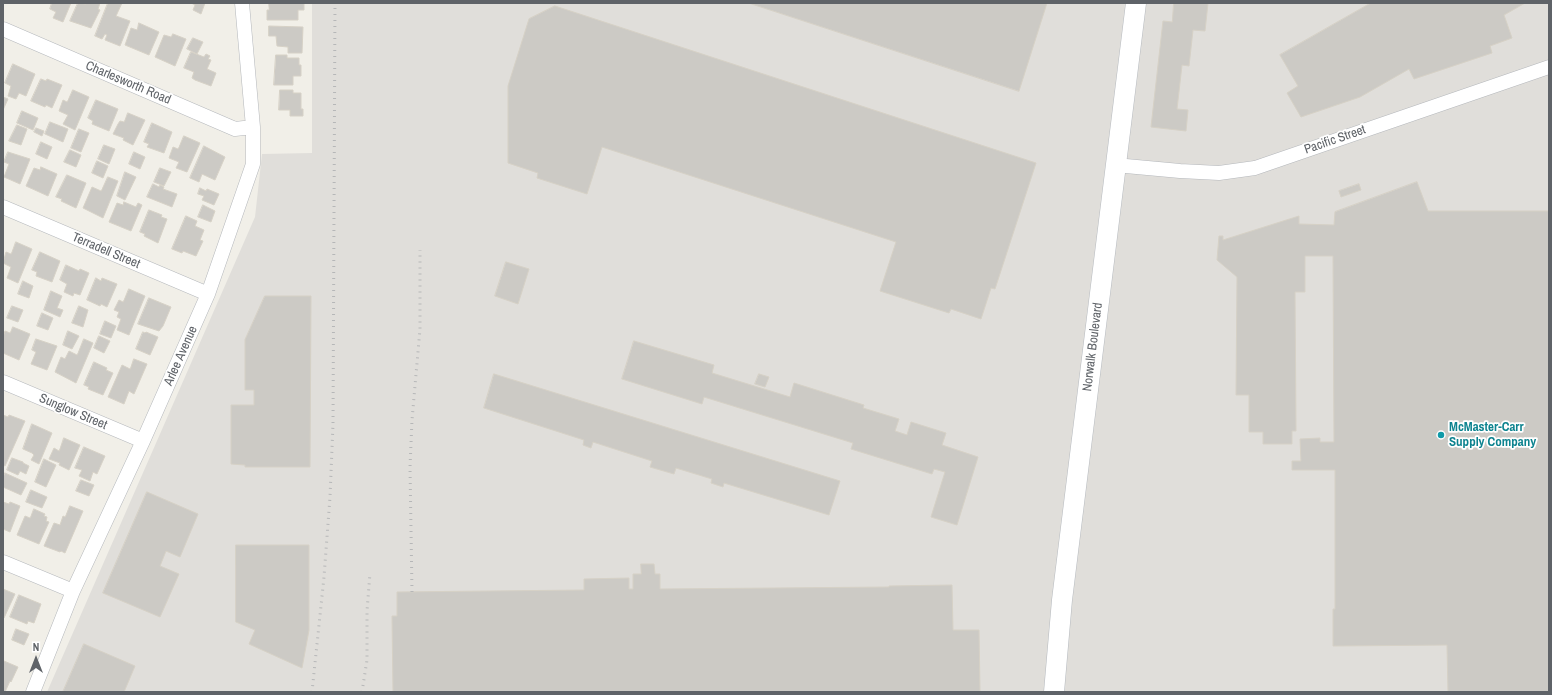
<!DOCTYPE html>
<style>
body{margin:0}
#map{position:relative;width:1552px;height:695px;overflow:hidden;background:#f1efe8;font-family:"Archivo Narrow",sans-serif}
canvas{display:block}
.frame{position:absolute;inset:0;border:4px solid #5f6368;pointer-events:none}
.north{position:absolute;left:16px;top:639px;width:40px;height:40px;-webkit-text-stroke:3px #fff;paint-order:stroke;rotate:0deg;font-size:11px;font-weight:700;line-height:16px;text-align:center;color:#5f6368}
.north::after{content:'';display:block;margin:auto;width:14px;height:18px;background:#5f6368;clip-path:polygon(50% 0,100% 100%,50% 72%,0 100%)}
</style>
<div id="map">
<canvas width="1552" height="695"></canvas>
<div class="frame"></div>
<div class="north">N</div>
</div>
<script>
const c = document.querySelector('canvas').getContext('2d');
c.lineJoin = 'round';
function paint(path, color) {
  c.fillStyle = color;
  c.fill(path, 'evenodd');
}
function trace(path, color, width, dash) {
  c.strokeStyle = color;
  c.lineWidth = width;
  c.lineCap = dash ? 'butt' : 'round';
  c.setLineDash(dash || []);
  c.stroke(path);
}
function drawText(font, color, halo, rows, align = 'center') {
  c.font = font + ' "Archivo Narrow",sans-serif';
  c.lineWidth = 3.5;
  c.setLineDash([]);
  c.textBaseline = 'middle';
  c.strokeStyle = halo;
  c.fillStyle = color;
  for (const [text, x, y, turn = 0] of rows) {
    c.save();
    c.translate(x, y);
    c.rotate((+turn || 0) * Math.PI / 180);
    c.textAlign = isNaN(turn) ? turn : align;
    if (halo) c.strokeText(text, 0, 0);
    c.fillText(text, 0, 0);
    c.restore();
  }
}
paint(new Path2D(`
 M312,3H1549V692H47L255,217L262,154L312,153Z`), '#e0deda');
const building = new Path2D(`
 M52,3H71L63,22L53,18L56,12L50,9Z
 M78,3L86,4V3H100L98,9L100,10L91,28L70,21Z
 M108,3H122L116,16L130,21L120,46L105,40L107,35L105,34L102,39L95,36Z
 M191,3H205L201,14L193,10L195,5Z
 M269,3H304V10H298V20H267V10H269Z
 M749,3H1047L1019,91Z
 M1174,3H1208L1205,31L1193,30L1189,66L1182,65L1177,109L1188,110L1186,131L1151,127L1163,21L1172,22Z
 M1371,3H1525L1504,15L1512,38L1490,46L1492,53L1414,79L1409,69L1360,97L1301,117L1287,93L1298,86L1280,55Z
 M555,6L1036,163L995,289L991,288L981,319L951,309L949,313L880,291L896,242L602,147L587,194L537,178L538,173L508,163V86L529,19Z
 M139,23L159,32L149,55L125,45L131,28L137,30Z
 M269,26L303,27L302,53H288V47L277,46L276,36H269Z
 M173,34L186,39L175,66L155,57L164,35L171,37Z
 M193,38L203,42L197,54L187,49Z
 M191,52L204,57L206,54L210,56L208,59L211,60L207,69L216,73L211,86L195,80L192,78L194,72L184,68Z
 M276,55H287V58H299V65H301V76H293V85H274Z
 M13,64L35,74L26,96L19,93L16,99L8,96L11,86L5,83Z
 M41,79L46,81L47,79L62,85L52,108L46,105L45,107L31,101Z
 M73,90L89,97L75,130L63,124L68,115L59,111L63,100L67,102Z
 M280,90H293V93H301V109H303V116H290V110H279Z
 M3,97L8,99L3,110Z
 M96,100L118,109L109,131L92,124L93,121L88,118Z
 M22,111L38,118L33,130L17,123Z
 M128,113L145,120L133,145L123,140L124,138L113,134L118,124L120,121L124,122Z
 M50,122L68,129L63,142L45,134Z
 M152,123L172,132L164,153L147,147L149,144L144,142Z
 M17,125L27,129L21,145L9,141Z
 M36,128L44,131L42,136L34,132Z
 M79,129L89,133L81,152L71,148Z
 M184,136L200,143L187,172L176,168L179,162L169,158L173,147L178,149Z
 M41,142L52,147L47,159L36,154Z
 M104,145L115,149L109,164L98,159Z
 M204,146L225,157L215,180L202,174L199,182L190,178Z
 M70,150L81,155L76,167L64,162Z
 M8,152L30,159L20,184L4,177L9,164L4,162Z
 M134,152L145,157L140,169L129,164Z
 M97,161L108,166L103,178L92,173Z
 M41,167L57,174L48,196L26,186L34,168L40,170Z
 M160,168L171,172L164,186L154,182Z
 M125,172L136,177L125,200L117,196Z
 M67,175L86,183L76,208L61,201L62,199L56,197Z
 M108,177L118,181L103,218L83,208L92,187L101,191Z
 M1417,182L1428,211H1549V692H1448L1447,645L1333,646V609H1335V470H1292V461H1301L1300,439L1320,438V442H1334L1333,256H1305V292H1295L1296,431H1292V444H1263V432H1249V395H1236L1237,277L1217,260L1219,236H1223V240L1299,216V224L1334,225L1335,212Z
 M153,184L159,187L160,185L164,187L163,189L177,194L172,207L147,197Z
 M1359,184L1361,190L1341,197L1339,191Z
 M200,188L206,191L207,189L219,194L214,205L202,200L204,196L198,194Z
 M124,202L136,207L138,203L142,205L131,231L109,222L117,203L123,205Z
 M203,205L215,211L211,222L198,217Z
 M149,210L162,215L161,217L167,219L158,243L144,236L145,234L140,232Z
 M186,216L197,221L195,226L204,230L200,240L203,241L196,256L183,251L182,253L172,249Z
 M16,242L32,249L18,283L7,278L11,267L3,263L6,252L11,254Z
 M40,252L60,261L52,282L36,276L37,272L32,270Z
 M506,262L529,269L518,304L495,296Z
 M66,265L79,271L80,269L89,273L80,295L74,293L73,296L64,292L67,284L60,280Z
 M96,278L101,281L102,278L117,284L107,307L101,304L100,306L87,300Z
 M23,281L33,286L29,298L18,294Z
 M129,289L145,296L129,335L117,330L121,319L117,317L119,312L114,310L119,300L123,302Z
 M51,291L62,296L57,308L63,310L60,317L44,310Z
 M265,296H311L310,467H245V465L231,464V405H254V390H245V340Z
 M149,298L171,307L163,326L159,331L138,324Z
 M12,306L23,310L18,322L7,318Z
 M79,306L88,310L83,327L72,323Z
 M42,313L53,318L48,330L37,326Z
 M105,321L116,326L111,338L100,334Z
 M13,327L30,334L19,360L3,353V337L5,331L10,333Z
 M68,331L79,336L72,349L63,345Z
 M143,332L145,333L146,332L158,337L150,355L136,349Z
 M99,336L110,341L104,353L94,348Z
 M36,339L57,346L47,370L31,364L36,352L32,350Z
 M84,339L93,343L76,383L55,372L61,357L65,359L69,351L77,355Z
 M634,341L714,365L712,373L790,397L794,383L864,405L863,408L899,419L895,431L907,435L911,422L946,433L942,445L978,457L957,525L931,517L945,472L934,469L932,474L851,449L853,443L704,397L702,404L622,379Z
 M134,359L147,364L134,394L129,391L124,404L108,397L122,365L130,369Z
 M94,362L107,368L106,370L113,373L103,395L88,389L89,387L84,385Z
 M494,374L840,481L829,515L724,483L723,487L711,483L712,479L676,468L674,474L650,467L652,461L593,442L591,448L583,445L584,440L484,408Z
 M759,374L769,377L765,387L755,384Z
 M3,415L8,417L9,415L25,421L5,466L3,465Z
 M32,424L52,433L39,464L31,460L34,455L32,453L23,449Z
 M64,438L80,445L69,470L59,465L60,463L49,459L54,448L59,451Z
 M84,447L105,456L97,474L93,472L90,481L79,476L82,470L75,468Z
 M12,458L23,462V463L29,466L26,474L20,471L18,475L7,470Z
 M44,459L56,465L46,487L35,482Z
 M5,473L27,483L21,495L3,487V478Z
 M81,480L94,485L89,496L76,491Z
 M31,490L47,497L42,508L26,502Z
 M147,492L198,514L180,557L166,551L160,566L179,574L160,617L103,593Z
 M3,502L9,504L10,502L20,506L10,532L3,529Z
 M70,506L83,511L65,553L61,551L60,552L44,546L54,523L60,525L63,516L65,517Z
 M34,509L45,514L44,516L47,517L46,521L49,522L39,544L17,535L25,516L30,518Z
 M236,545H309V630L302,668L249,644L255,630L236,622Z
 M641,564H654L655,574H660V589L889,587V586L952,585L953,630H979L980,692H393L392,616H397V592L584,590V579L629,578V589H633V574H641Z
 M3,589L15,594L4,618H3Z
 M19,595L41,604L34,623L28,621L27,624L10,617Z
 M16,629L29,634L24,645L12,640Z
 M84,644L135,666L124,692H63Z
 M4,661L18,667L11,682L10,681L5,692H3V664Z`);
paint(building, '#cccac5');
trace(building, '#d6d1c6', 1);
const minor = new Path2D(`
 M3,29L235,129L253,127
 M1115,165L1180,171L1219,173L1255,168L1549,67
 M3,207L208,294
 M3,382L143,441
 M3,562L73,591
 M33,692L73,591L143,441L208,294L253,164V127L242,3`);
const secondary = new Path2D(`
 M1054,692L1062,600L1136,3`);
trace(minor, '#b5b8bc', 15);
trace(secondary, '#b6babf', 21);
trace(minor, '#fff', 14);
trace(secondary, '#fff', 20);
trace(new Path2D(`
 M412,592L410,467L412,420L420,329V250
 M312,692L324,577L330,497L333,424L335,3
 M362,692L367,660V611L370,573`), '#b6b7b8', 3, [1, 5]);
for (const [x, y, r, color] of [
 [1441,435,4,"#0f9aa8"]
]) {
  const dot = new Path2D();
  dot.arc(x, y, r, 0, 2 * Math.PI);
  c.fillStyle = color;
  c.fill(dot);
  trace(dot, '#fff', 1.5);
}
drawText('13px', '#5f6368', '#fff', [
 ["Charlesworth Road",128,83,23],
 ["Pacific Street",1335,140,-19],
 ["Terradell Street",106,251,23],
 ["Norwalk Boulevard",1093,347,-83],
 ["Arlee Avenue",181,356,-66],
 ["Sunglow Street",73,412,23]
]);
drawText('bold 13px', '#0d838f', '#fff', [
 ["McMaster-Carr",1449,428],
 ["Supply Company",1449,443]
], 'left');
</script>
